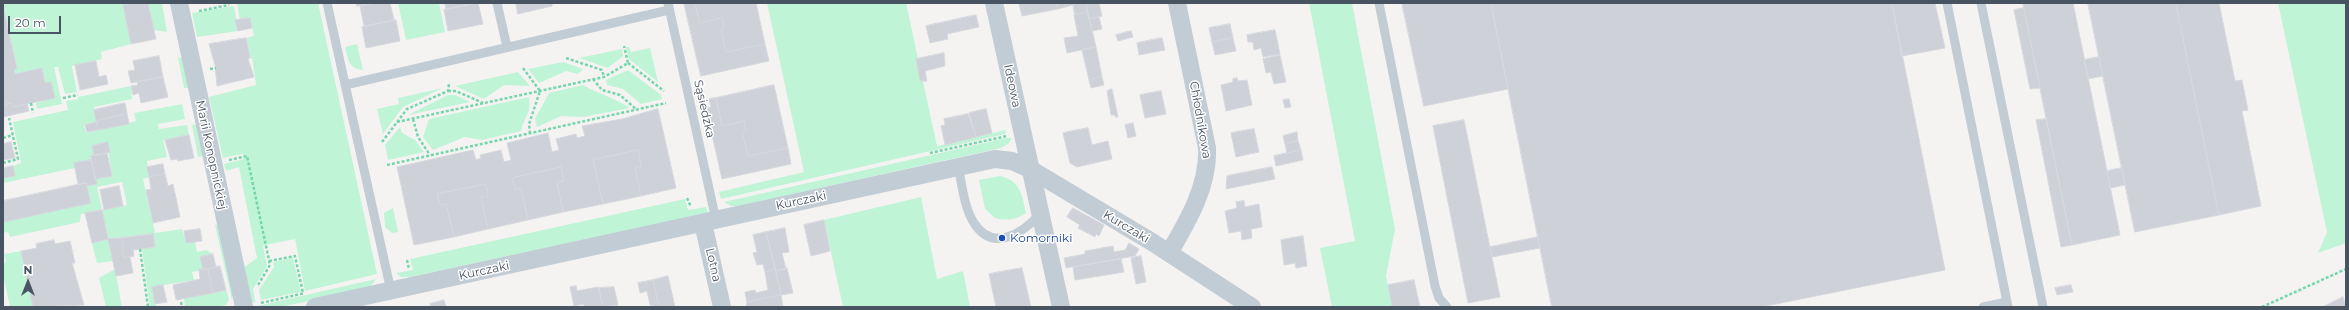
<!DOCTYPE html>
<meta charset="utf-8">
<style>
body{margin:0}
#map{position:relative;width:2349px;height:310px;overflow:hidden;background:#f5f3f2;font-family:Montserrat,sans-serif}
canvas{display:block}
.frame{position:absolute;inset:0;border:4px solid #485462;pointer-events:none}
.north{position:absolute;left:8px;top:262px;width:40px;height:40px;-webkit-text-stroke:3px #fff;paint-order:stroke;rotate:0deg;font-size:11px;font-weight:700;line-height:16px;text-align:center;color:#485462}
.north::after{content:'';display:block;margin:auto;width:14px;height:18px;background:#485462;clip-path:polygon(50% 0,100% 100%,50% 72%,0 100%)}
.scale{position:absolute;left:8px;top:16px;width:53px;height:18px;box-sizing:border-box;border:2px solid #485462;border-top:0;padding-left:5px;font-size:12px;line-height:14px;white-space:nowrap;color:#485462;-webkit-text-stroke:3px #fff;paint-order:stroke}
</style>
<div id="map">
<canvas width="2349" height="310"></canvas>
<div class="frame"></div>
<div class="north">N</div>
<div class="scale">20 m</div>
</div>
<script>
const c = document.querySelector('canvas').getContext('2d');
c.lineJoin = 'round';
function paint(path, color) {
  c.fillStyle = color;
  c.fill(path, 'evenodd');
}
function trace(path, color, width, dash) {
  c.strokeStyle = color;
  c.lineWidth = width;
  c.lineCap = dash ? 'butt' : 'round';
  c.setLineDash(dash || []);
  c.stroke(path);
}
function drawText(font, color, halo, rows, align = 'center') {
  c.font = font + ' Montserrat,sans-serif';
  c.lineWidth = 3;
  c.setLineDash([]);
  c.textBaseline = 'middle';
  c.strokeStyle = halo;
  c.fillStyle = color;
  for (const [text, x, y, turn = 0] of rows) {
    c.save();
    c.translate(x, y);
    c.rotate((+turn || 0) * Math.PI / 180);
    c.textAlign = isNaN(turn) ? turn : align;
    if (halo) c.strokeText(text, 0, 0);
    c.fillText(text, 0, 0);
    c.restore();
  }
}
paint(new Path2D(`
 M3,3H135L123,6L131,44L101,52L102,59L72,66L77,92L65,94L58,67H54L62,104L37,109L36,103L54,98L51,82L45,83L42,68L15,74L14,69L17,68Z
 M148,3H162L167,32L154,30Z
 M237,3H318L377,274L305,291L295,239L265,245L263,246L267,266L253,289L255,302L250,303L242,269L257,258L239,167L226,171L224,164L244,159L243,154L223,158L209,97L256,85L252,58H250L246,38L254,36L250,18L240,20Z
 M398,3H439L445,32L406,40Z
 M767,3H906L937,146L1006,130L1005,134L721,199L719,192L804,172Z
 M1309,3H1352L1395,229L1386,276L1392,307H1332L1320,248L1355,241Z
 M2278,3H2346V243L2318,253L2327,232Z
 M234,6L238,31L197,37L192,13Z
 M357,44L363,70C349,69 348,60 345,47Z
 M626,47H629L631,52L650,48L658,82L629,59Z
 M622,49L623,56L608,68L579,58Z
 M178,57L184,59L190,88H184Z
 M563,62L583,69L578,74L566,71L539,83L528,69Z
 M628,70L661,95L662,99L641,104L623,89L607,85L606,80Z
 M518,72L530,86L504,85L484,99L455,86Z
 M583,85C599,94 615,98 630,108L583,117L561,116L537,127L535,119L549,93Z
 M131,86L132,99L94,107L97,122L84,125L86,133L136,121L134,113L182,104L185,119L158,124L159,129L187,125L189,135L163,140L167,157L147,161L149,177L143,179L155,233L182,229L186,243L195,241L197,252L206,250L213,254L200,257L203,270L192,272L194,280L152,287L156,307H150L142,249L155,247L153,234L109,239L113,261L97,263L92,243L108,239L102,210L81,214L80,222L10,237L8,232L3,233V217L4,222L91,202L87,186L96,184L95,179L112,176L107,143L92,146L94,156H91V160L74,163L75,168L3,183V178L13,166L21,163L13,122L68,110L66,101L78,99V97ZM122,182L127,205L102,210L97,187Z
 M443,88L403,107L383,134L377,109L399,104L398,98Z
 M448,95H455L470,102L408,115Z
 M529,97C531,115 525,115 521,131L482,140L465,137L433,150L423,137L429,119Z
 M197,124L204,156L198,157L192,125Z
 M400,127L402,133L415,140L424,152L388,160L385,145Z
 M1006,138H1012L1008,144L1001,148L738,206H731L724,202Z
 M1000,176C1021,181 1022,195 1026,213C1016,220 1006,221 995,218L985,209L979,180Z
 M921,197L937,279L963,271L970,307H843L824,220Z
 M685,199L688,210L706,207L708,213L410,277H401L396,273L413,270L410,259Z
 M393,208L398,232L392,233L385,227L384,213Z
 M219,224L233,293L232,300L215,225Z
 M21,251L33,307H10L3,275V263L6,262L4,254Z
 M293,258L301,292L261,300L259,290L274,267L273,262Z
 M115,269L122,307H106L99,278Z
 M376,279L370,287L363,290L280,307H253Z
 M226,290L229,299L226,305L216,307H185L184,298Z`), '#bff4d7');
const building = new Path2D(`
 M135,3H148L156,39L131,44L123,5Z
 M356,3H373L357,6Z
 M376,3H390L394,20L364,26L360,6Z
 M445,3H474L446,9Z
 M478,3L483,24L448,31L444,10Z
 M516,3H552V6L518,14Z
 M684,3H695L700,23L722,18L724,27L721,28L726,52L765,44L769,61L701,76Z
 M695,3H756L765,44L726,52L721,28L724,27L722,18L700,23Z
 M1057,3L1058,9L1022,16L1019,4Z
 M1057,3H1073V5L1058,9Z
 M1073,3H1086L1088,12L1075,15Z
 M1086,3H1099L1102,16L1089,19Z
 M1402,3H1491L1508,89L1424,106Z
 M1491,3H1892L1945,270L1761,307H1552Z
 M1892,3H1935L1945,48L1902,56Z
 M2023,3H2073L2120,235L2072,245Z
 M2088,3H2176L2219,215L2135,232Z
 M2176,3H2219L2235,81L2242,80L2248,110L2242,111L2261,206L2219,215Z
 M3,5L17,69H14L15,74L42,68L45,83L51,82L55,98L13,107L12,103L3,105Z
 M2024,8L2040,88L2030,89L2014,10Z
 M1088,12L1096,47L1067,53L1064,38L1078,36L1074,15Z
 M976,15L979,27L947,34L948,39L930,43L926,26Z
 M1099,17L1102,29L1092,31L1089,19Z
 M250,18L252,28L238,31L235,20Z
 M396,20L400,41L366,48L362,27Z
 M1230,24L1233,38L1212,42L1209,28Z
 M1275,30L1280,54L1263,57L1261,48L1254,50L1253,42H1248L1247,35Z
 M1131,31L1133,37L1118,41L1116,35Z
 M246,38L250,58L248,59L254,77L217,86L215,65L209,44Z
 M1162,38L1165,50L1139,55L1137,43Z
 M1233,38L1236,51L1215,55L1212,42Z
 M1096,47L1102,77L1089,80L1082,50Z
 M944,53L945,66L925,71L927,81H920L916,59Z
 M1280,55L1286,82L1274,84L1271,72L1266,73L1263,59Z
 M159,56L163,77L131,83L128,71L135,70L133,61Z
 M2099,57L2103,76L2088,79L2084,60Z
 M96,61L99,77L106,75L108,84L80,90L75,65Z
 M163,77L168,97L141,103L139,93L133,95L131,86L138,85L137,82Z
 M1102,77L1104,85L1091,88L1089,80Z
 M1237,78L1238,81L1247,80L1252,105L1226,111L1221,85L1233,82V79Z
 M774,85L788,148L748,156L742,131L746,130L744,121L722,126L716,98Z
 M1112,89L1118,117H1115V115H1111L1107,91Z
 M1161,91L1166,114L1145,118L1140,95Z
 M716,98L722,126L744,121L746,130L742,131L748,156L788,148L791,164L722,179L706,108L711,107L709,99Z
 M1289,99L1291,107L1285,108L1283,100Z
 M12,103L13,107L27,104L29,111L3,117V105Z
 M125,103L127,114L96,121L94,110Z
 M658,109L676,188L641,196L635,168L641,166L638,150L593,160L603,204L563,212L557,182L564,181L561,167L512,178L515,190L521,188L528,220L488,229L481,197L488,196L486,184L437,194L440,205L446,204L454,237L414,245L397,167L473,150L476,160L481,158L480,155L501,150L504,162L511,160L507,143L548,133L552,152L559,150L556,139L576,134L577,138L585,136L582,126L622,119Z
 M986,109L992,133L976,137L969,113Z
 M127,114L129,124L98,130L96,121Z
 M968,114L976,137L945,145L941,126L945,125L944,119Z
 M2046,119L2072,245L2061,247L2036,120Z
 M1464,120L1500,297L1468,303L1433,126Z
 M97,122L98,130L87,132L85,125Z
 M1133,123L1136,136L1128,138L1125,125Z
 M1088,128L1092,145L1108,141L1112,159L1077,167L1070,163L1063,133Z
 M1254,129L1259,152L1236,157L1231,133Z
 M1297,132L1298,141L1285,144L1283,136Z
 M189,135L194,158L178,161L177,159L171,160L165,140Z
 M1298,141L1301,150L1287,153L1285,144Z
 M11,142L15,158L3,160V144Z
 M108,142L110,152L94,156L92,146Z
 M638,150L641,166L635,168L641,196L603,204L593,160Z
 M1301,150L1303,160L1276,166L1274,156Z
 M107,153L112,176L95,179L91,156Z
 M91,160L97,184L87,186L86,183L78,184L74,163Z
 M163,164L165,174L149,177L147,167Z
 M13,166L15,176L3,178V168Z
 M561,167L564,181L557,182L563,212L528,220L521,188L515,190L512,178Z
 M1272,167L1275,179L1226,189L1227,176Z
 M2122,168L2125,185L2110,188L2107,171Z
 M165,174L168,186L173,184L180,217L153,223L146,190L151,189L149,177Z
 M86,183L91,203L4,222L3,201Z
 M486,184L488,196L481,197L488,229L454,237L446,204L440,205L437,194Z
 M119,186L123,206L104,210L100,190Z
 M1244,201L1245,207L1259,204L1262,227L1251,229L1252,238L1242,240L1241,231L1229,233L1225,211L1237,208L1236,202Z
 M1073,208L1104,225L1099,236L1096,234L1095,237L1078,228L1080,225L1067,217Z
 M102,210L108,239L92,243L85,213Z
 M824,220L830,251L811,256L804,225Z
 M785,228L789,252L782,253L786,269L776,271L766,232Z
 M200,229L202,241L186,243L184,231Z
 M766,232L775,269L765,272L763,264L757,265L753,253L757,252L753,235Z
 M153,234L155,247L133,250L134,256L124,258L122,238Z
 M1303,236L1307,266L1296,268L1295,263L1284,265L1281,240Z
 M1538,237L1540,248L1492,257L1490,247Z
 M122,238L124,258L130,257L133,273L116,276L108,239Z
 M54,240L55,244L70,241L75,263H72L84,305L33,307L21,251L37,248L36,244Z
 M1129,243L1139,249L1135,256L1066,268L1064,258L1085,254V251L1113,246L1114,252L1125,250Z
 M213,254L216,267L203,270L200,257Z
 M1141,256L1146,282L1136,284L1131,258Z
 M1121,259L1124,272L1075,280L1073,267Z
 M220,266L226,290L213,293L208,269Z
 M787,268L793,293L781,295L776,271Z
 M1022,268L1031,307H996L989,274Z
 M208,269L213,293L176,300L173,285L200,279L199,270Z
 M775,269L781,295L747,302L745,292L755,290L756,293L768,290L765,272Z
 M668,276L675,307H659L653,280Z
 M653,280L659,307L650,305L647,291L640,293L638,283Z
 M1414,280L1420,307H1392L1388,285Z
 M163,285L167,302L155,304L152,287Z
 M2071,285L2073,292L2057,295L2055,288Z
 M576,286L577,291L598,287L603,307H584V304L574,306L570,287Z
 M614,287L618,305L603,307L599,288Z
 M781,295L783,307H746L747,302Z
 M2343,297L2346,307H2323Z
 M444,300L446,307H431L430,304Z`);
paint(building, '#ced1d8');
trace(building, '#d6d8de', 1);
trace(new Path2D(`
 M199,11L229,5
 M566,58L602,70L604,77
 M628,63L664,91
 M523,68L540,91L529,124L530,133
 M210,69L216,68
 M593,79L602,90L620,95L637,110
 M448,91H456L483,103
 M63,98L78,95
 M31,103L33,113
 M413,119L418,137L430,155
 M397,122L604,77L628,63L624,46
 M3,138L13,135
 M382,142L407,109L448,91L449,84
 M930,153L1007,136
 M229,160L247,156L270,265L258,285
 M3,163L18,159L9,118
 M387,165L666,103
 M687,198L691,207
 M140,249L148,307
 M407,260L409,269
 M269,261L295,256L303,293
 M181,302L182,307
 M261,303L305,293
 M2262,307L2346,269`), '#73d7ac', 2.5, [3, 2]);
trace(new Path2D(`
 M327,3L391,291
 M497,3L507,47
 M668,3L716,220
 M1379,3L1435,286L1439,298L1447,307
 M1947,3L2008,307
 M1981,3L2043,307
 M345,85L669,10
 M958,166C962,184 964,208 974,223C993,253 1023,233 1040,214
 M1983,307L2007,302`), '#c2ccd5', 9);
trace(new Path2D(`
 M179,3L244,307
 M994,3L1061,307
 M703,223L722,307
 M1169,253C1188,221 1209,185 1207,148L1177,3
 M315,307L995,159L1012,161L1030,169L1152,242L1252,307`), '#c2ccd5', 18);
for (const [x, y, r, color] of [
 [1002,238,4,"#1a4fb4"]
]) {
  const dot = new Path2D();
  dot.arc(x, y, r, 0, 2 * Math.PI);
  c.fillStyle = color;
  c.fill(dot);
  trace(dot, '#fff', 1.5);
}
drawText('12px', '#485462', '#fff', [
 ["Ideowa",1012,86,78],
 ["Sąsiedzka",704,109,77],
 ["Chłodnikowa",1200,120,80],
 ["Marii Konopnickiej",211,155,78],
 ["Kurczaki",801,201,-12],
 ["Kurczaki",1126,227,31],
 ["Lotna",713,265,77],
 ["Kurczaki",484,271,-12]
]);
drawText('12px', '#164399', '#fff', [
 ["Komorniki",1010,238]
], 'left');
</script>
